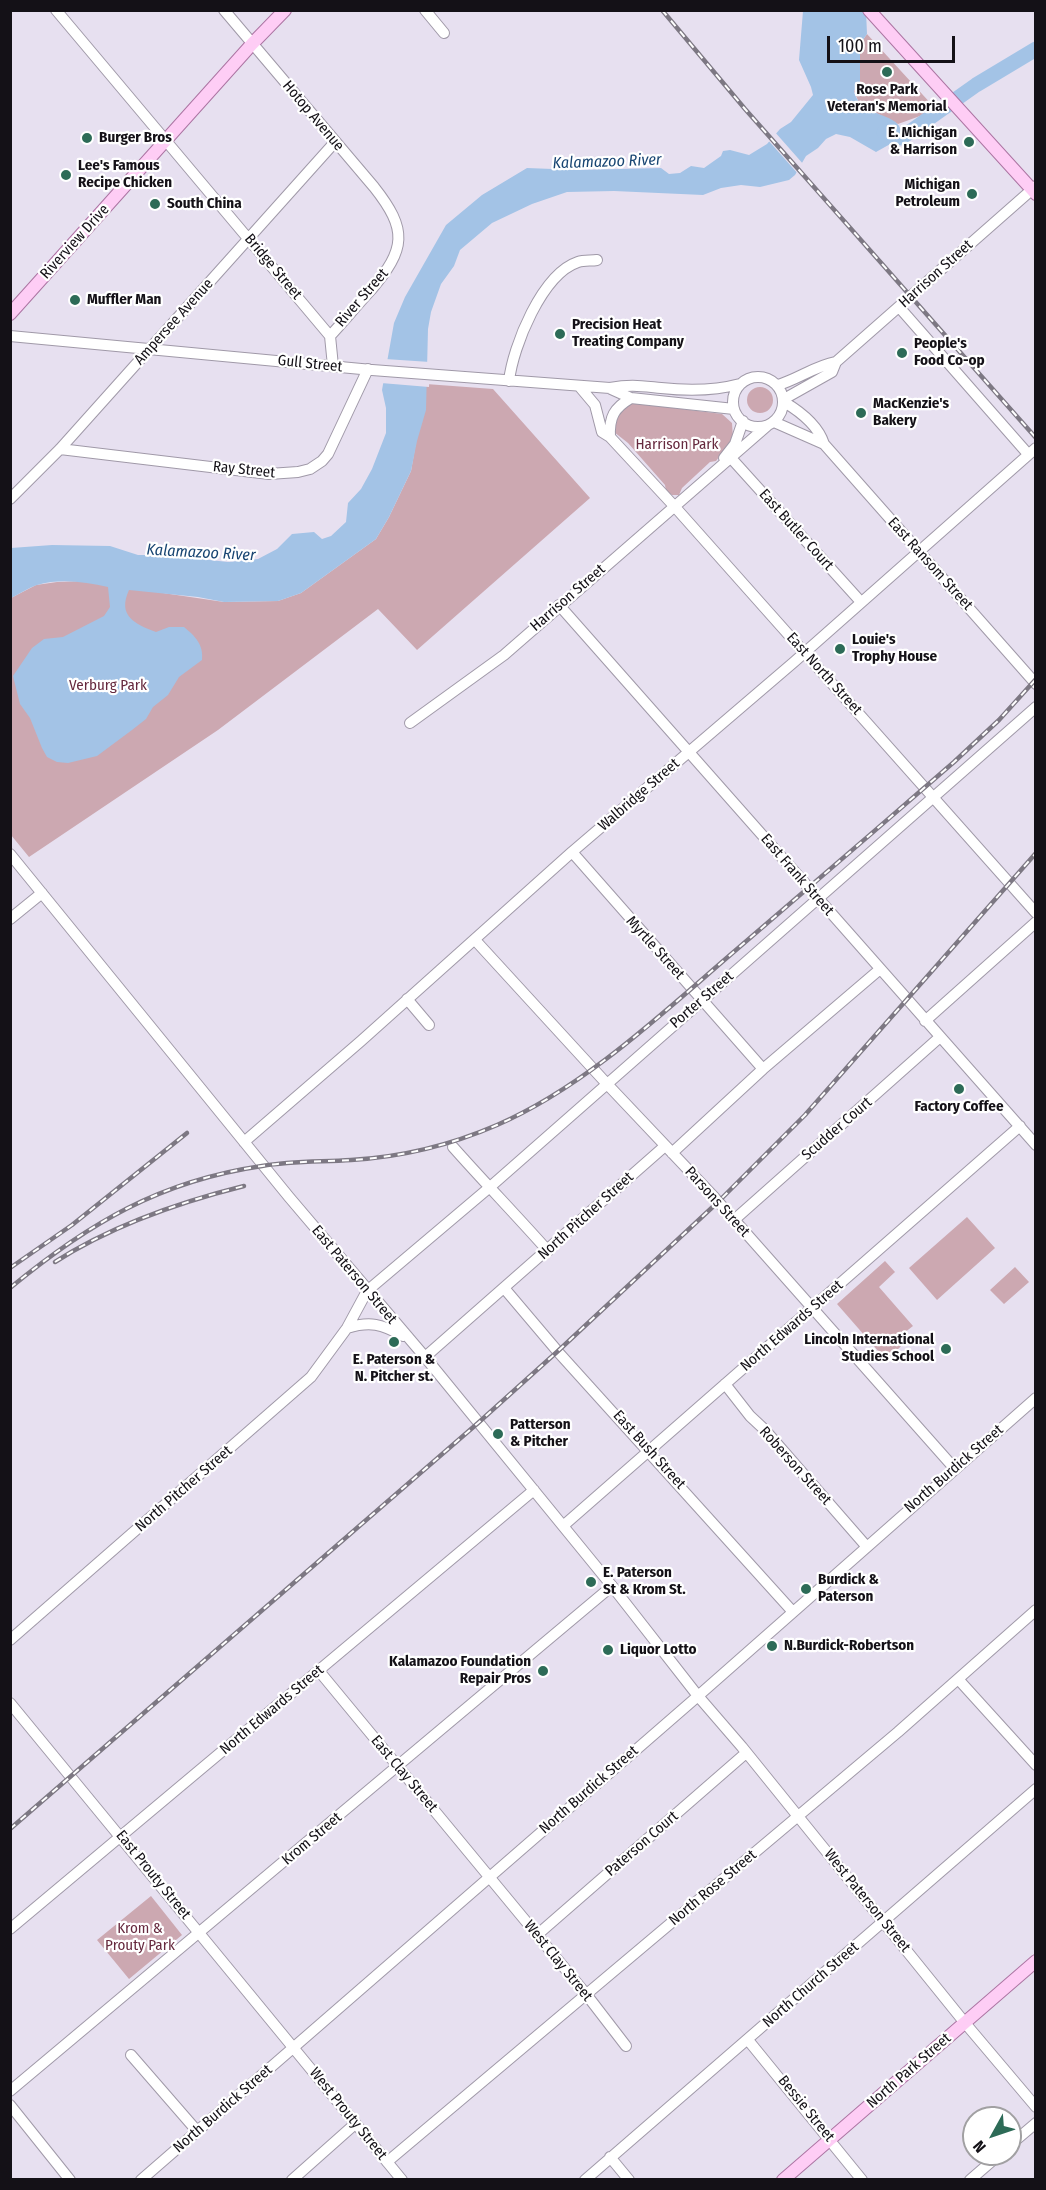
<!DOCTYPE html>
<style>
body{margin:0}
#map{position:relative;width:1046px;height:2190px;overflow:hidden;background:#e7e0f0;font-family:"Fira Sans Condensed",sans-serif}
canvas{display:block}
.frame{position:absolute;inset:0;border:12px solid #141117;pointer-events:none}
.north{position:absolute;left:962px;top:2106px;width:60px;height:60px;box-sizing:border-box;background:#fff;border:2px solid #a1a0a2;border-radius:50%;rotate:230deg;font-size:16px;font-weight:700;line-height:24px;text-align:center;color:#141117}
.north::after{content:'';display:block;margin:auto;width:21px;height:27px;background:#2d6b57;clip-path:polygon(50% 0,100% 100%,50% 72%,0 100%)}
.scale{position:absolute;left:827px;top:36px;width:128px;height:27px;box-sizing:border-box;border:3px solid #141117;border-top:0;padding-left:8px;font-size:18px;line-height:21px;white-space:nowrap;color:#141117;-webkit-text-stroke:4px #fff;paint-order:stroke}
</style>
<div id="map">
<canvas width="1046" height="2190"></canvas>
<div class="frame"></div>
<div class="north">N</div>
<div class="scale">100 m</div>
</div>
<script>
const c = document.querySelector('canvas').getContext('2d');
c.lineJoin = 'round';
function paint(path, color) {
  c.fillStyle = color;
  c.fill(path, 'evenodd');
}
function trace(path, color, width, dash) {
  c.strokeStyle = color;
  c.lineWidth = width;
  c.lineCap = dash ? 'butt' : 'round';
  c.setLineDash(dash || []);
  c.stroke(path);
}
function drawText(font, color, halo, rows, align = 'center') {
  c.font = font + ' "Fira Sans Condensed",sans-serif';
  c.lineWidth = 4.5;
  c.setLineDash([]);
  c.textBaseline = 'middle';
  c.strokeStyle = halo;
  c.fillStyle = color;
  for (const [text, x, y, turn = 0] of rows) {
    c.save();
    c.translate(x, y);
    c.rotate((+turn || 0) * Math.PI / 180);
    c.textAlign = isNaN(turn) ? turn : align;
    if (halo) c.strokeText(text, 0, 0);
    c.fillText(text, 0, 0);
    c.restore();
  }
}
paint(new Path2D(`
 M867,34L934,107L931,112L898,124L860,105L854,91L860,83V44Z
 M426,384L493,389L590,498L417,650L378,609L218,730L29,857L11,835V598L36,585L57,582L82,581L224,602L278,601L301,593L376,539L389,517L411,471Z
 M747 400a13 13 0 1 1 26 0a13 13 0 1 1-26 0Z
 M635,403L722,414L732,423L733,438L716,461L710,462L682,488L679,495H672L666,491L665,485L628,443L614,432L615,417L630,404Z
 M967,1217L995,1248L937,1300L909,1268Z
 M885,1261L895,1272L879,1287L913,1326L904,1333L909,1339L886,1360L837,1304Z
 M1015,1267L1029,1282L1004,1304L990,1290Z
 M151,1896L182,1935L129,1979L97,1940Z`), '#cca8b1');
paint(new Path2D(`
 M803,11H866L867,34L860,44V83L854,91C861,121 906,110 901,138L876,152L850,137L836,134L826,139L818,148L806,156L795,175L789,180L760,187L741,185L721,188L703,195L614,191L567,192L532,204L492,223L460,250L454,266L441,284L431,312L428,329L426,410L417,441L411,471L389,517L376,539L301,593L278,601L224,602L198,597L129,590C117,616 135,624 156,632L169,627H184C195,636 204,645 202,660L179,677L168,695L153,707L146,719L132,730L97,756L68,763L57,762L47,757L42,748L30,718L20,704L13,676L32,648L44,639L63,637L104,616L110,607L108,587C85,582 61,578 37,585C28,588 19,594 11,598V548L52,545L110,546L138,555H164L228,562L258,559L277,549L292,534L314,532L322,539L331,536L346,522L348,503L361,489L372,469L386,433V408L382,390L394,323L405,297L446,225L482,195L527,168L578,170L661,168L669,174L680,173L691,166L704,168L721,156L723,151L730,150L749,155L767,144L780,129L791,122L813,95L811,87L799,60Z`), '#a3c3e6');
paint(new Path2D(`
 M774,131L804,165L799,175L767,139Z
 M385,359L430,362L429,387L381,383Z`), '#e7e0f0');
trace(new Path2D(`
 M884,132L901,138L976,85L1036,49`), '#a3c3e6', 15);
const minor = new Path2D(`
 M56,10L330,336L333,366
 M224,10L374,187C408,230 406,249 371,290C357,305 344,321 330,336
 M425,10L444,33
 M899,307L1028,454
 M10,336L372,370L610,388C631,384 641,386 661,388C688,391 714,391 740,384
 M733 402a25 25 0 1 1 50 0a25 25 0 1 1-50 0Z
 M509,381C513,346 542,274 578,262C584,260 591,261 597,260
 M778,385C798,379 815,366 836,362
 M579,386L595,405L602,432L610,437L675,507L1036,913
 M611,389L631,398L734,409
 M784,399L832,372L836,362L1036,186
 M784,402C801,412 818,425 824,444L1036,684
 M774,422L824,444
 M610,437C609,417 614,408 631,398
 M60,449L269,474L298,472L310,469L322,461L328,454L368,369
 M724,458L735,444L743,421
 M731,458L861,602
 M10,499L60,449L335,142
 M559,605L1036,1145
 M410,723L504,655L767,426
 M572,852L763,1069
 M10,854L289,1197L425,1357L612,1586L698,1696L742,1747L965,2023L1036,2107
 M10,919L42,893
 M475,940L607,1084L714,1197L955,1469
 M407,999L429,1025
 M925,1021L1036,922
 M244,1142L361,1041L572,852L794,662L1036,448
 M453,1147C484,1182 517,1216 548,1251
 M672,1153L763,1069L879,970
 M734,1220L940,1037
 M504,1288L559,1353L793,1612
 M347,1328C370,1321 382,1324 403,1336
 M425,1357L665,1146
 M725,1384L750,1416L765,1430L867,1547
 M563,1526L1020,1126
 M10,1640L311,1377L347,1328L367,1291L490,1187L1036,707
 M319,1671L586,1994L626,2046
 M958,1679L1036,1765
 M10,1703L402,2180
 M10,1929L534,1490
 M537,1935L746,1753
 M748,2040L862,2180
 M131,2055L197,2131
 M10,2091L612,1586
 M10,2105L70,2180
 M1010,2145L1036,2123
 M610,2157L629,2180
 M387,2162L898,1732L1036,1610
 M141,2180L698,1696L1036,1398
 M292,2180L355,2124
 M585,2180L1036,1789
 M970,2180L1000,2154`);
const major = new Path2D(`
 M869,10L1036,194
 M10,314L252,44L285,10
 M783,2180L1036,1961`);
trace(minor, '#a099a8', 12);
trace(major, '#ac75a3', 14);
trace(minor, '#fff', 10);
trace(major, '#fecdf5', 12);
const rail = new Path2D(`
 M662,10L745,109L1036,438
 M55,1262C111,1226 180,1202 244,1186
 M10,1268L72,1225L187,1133
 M10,1288C89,1223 160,1181 262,1166C292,1161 322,1162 351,1160C402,1157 451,1145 497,1125C580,1089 654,1021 722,962C799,896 877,829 954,762L999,720L1036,679
 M10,1829L478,1423L558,1351L718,1202L805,1115L1036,853`);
trace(rail, '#7d7883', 4.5);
trace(rail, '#fff', 2, [7]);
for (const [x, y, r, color] of [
 [887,72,6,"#2d6b57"],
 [87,138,6,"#2d6b57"],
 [969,142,6,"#2d6b57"],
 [66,175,6,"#2d6b57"],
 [972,194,6,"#2d6b57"],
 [155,204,6,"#2d6b57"],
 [75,300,6,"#2d6b57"],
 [560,334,6,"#2d6b57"],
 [902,353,6,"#2d6b57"],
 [861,413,6,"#2d6b57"],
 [840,649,6,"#2d6b57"],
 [959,1089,6,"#2d6b57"],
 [394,1342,6,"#2d6b57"],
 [946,1349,6,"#2d6b57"],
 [498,1434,6,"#2d6b57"],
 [591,1582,6,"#2d6b57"],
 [806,1589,6,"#2d6b57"],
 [772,1646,6,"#2d6b57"],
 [608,1650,6,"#2d6b57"],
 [543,1671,6,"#2d6b57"]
]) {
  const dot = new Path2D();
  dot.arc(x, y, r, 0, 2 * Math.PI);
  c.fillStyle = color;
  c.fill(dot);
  trace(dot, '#fff', 2);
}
drawText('bold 15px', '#141117', '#fff', [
 ["Rose Park",887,90,"center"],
 ["Veteran's Memorial",887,107,"center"],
 ["E. Michigan",957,133,"right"],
 ["& Harrison",957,150,"right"],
 ["Burger Bros",99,138],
 ["Lee's Famous",78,166],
 ["Recipe Chicken",78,183],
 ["Michigan",960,185,"right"],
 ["Petroleum",960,202,"right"],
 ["South China",167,204],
 ["Muffler Man",87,300],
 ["Precision Heat",572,325],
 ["Treating Company",572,342],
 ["People's",914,344],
 ["Food Co-op",914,361],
 ["MacKenzie's",873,404],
 ["Bakery",873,421],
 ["Louie's",852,640],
 ["Trophy House",852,657],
 ["Factory Coffee",959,1107,"center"],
 ["Lincoln International",934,1340,"right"],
 ["Studies School",934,1357,"right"],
 ["E. Paterson &",394,1360,"center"],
 ["N. Pitcher st.",394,1377,"center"],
 ["Patterson",510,1425],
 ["& Pitcher",510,1442],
 ["E. Paterson",603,1573],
 ["St & Krom St.",603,1590],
 ["Burdick &",818,1580],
 ["Paterson",818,1597],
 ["N.Burdick-Robertson",784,1646],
 ["Liquor Lotto",620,1650],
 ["Kalamazoo Foundation",531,1662,"right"],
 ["Repair Pros",531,1679,"right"]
], 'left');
drawText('15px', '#141117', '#fff', [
 ["Hotop Avenue",313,116,50],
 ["Riverview Drive",75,242,-48],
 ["Bridge Street",273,267,50],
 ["Harrison Street",936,274,-42],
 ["River Street",362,298,-49],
 ["Ampersee Avenue",174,322,-48],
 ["Gull Street",310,364,6],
 ["Ray Street",244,470,6],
 ["East Butler Court",796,530,48],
 ["East Ransom Street",930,564,48],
 ["Harrison Street",568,598,-41],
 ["East North Street",824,674,48],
 ["Walbridge Street",639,795,-41],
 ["East Frank Street",797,875,49],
 ["Myrtle Street",655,948,48],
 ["Porter Street",702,1000,-41],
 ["Scudder Court",837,1129,-41],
 ["Parsons Street",717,1202,48],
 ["North Pitcher Street",586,1216,-42],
 ["East Paterson Street",354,1275,50],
 ["North Edwards Street",792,1326,-41],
 ["East Bush Street",649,1450,48],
 ["Roberson Street",795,1466,48],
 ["North Burdick Street",954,1469,-41],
 ["North Pitcher Street",184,1489,-41],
 ["North Edwards Street",272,1710,-40],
 ["East Clay Street",404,1774,50],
 ["North Burdick Street",589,1790,-41],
 ["Krom Street",312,1839,-40],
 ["Paterson Court",642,1844,-41],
 ["East Prouty Street",153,1875,51],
 ["North Rose Street",713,1888,-40],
 ["West Paterson Street",867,1901,51],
 ["West Clay Street",558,1961,51],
 ["North Church Street",811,1985,-41],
 ["North Park Street",909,2071,-41],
 ["North Burdick Street",223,2109,-41],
 ["Bessie Street",806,2109,51],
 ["West Prouty Street",348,2114,51]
]);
drawText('15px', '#66293e', '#fff', [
 ["Harrison Park",677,445],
 ["Verburg Park",108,686],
 ["Krom &",140,1929],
 ["Prouty Park",140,1946]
]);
drawText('italic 16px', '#184572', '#fff', [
 ["Kalamazoo River",607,162,-2],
 ["Kalamazoo River",201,553,3]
]);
</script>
